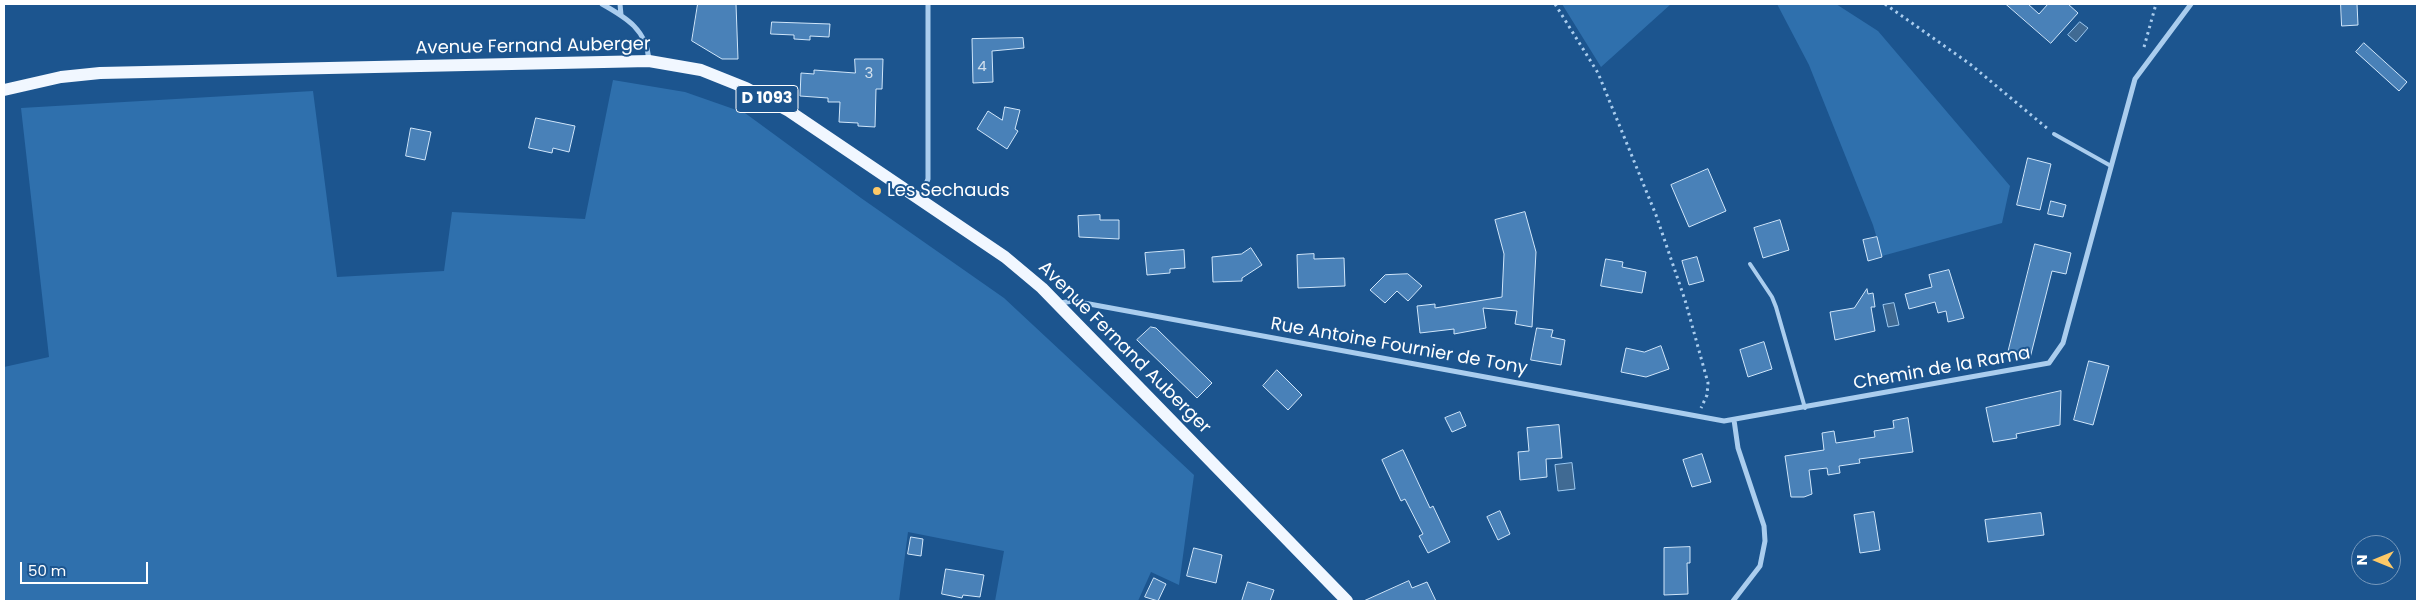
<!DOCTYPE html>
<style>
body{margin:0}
#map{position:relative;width:2421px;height:605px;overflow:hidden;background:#1c558f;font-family:Poppins,sans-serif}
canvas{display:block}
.frame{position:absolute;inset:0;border:5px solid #fff;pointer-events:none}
.north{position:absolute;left:2351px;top:535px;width:50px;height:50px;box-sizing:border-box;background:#1c558f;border:1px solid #7799bc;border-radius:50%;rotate:270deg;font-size:14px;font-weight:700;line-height:20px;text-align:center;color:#fff}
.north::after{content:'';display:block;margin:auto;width:18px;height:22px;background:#fec967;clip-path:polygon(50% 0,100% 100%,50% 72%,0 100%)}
.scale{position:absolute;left:20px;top:562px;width:128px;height:22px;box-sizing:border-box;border:2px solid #fff;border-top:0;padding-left:6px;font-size:15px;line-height:18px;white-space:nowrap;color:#fff;-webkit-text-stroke:4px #1c558f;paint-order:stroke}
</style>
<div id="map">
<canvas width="2421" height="605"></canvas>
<div class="frame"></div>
<div class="north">N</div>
<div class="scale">50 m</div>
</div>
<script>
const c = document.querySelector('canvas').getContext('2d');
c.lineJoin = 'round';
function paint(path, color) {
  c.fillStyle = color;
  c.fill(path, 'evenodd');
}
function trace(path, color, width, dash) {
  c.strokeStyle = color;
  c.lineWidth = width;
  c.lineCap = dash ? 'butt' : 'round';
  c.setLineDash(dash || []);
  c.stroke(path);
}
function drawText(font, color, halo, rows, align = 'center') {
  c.font = font + ' Poppins,sans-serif';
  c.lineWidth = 4;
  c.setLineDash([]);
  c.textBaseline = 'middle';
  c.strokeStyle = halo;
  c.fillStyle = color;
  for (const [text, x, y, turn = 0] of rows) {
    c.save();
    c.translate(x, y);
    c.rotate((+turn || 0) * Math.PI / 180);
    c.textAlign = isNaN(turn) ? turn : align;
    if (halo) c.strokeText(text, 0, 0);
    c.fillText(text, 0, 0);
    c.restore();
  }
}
paint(new Path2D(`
 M1562,4H1671L1601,67Z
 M1777,4H1836L1878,31L2010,186L2002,223L1882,256L1873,225L1809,65Z
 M613,80L685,92L745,113L861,198L1004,298L1194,475L1179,585L1151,572L1138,601H995L1004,551L908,532L899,601H4V367L49,357L21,108L313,91L337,277L444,271L452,212L585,219Z`), '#2f70ad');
const water = new Path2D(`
 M2080,22L2088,28L2076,42L2068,35Z
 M1894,303L1899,325L1888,327L1883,305Z
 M1572,463L1575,489L1558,491L1555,465Z`);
paint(water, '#406a93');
trace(water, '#9dc9f0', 1);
const building = new Path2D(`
 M698,4H736L738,59H722L692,41Z
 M2006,4H2028L2039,14L2048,4H2068L2078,13L2051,43Z
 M2341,4H2357L2358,25L2342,26Z
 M772,22L830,24L829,37L810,36V40L794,39V35L771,34Z
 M1023,38L1024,48L992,51L993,82L973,83L972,39Z
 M2364,43L2407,82L2399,91L2356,52Z
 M855,59H883L882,89H876L875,127L858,126V123L839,122L840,102H828V98L800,96L801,73L814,74V70L855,73Z
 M1005,107L1020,110L1015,129L1018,131L1007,149L977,129L988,111L1002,120Z
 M536,118L575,126L569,152L553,148L552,153L529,148Z
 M411,128L431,132L425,160L406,156Z
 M2028,158L2051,164L2040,210L2017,205Z
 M1708,169L1726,211L1689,227L1671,185Z
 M2051,201L2066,205L2063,217L2048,214Z
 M1525,212L1536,252L1532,327L1515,324L1517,311L1483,308L1486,328L1454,334V329L1420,333L1417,306L1435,304V308L1502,297L1504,254L1495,220Z
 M1100,215V220H1119V239L1079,237L1078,216Z
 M1780,220L1789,250L1763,258L1754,228Z
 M1877,237L1882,257L1868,261L1863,240Z
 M2035,244L2071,253L2066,274L2052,271L2030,358L2008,353Z
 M1251,248L1262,265L1242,278V281L1213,282L1212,257L1241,254Z
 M1184,250L1185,268L1170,269V273L1147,275L1145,253Z
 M1314,254V259L1344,258L1345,286L1298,288L1297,255Z
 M1697,257L1704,281L1689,285L1682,261Z
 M1606,259L1623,262L1622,267L1646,272L1642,293L1601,286Z
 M1949,270L1964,318L1948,322L1946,311L1938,313L1935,302L1909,309L1905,294L1932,287L1929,275Z
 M1408,274L1422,286L1408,301L1397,291L1385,303L1370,290L1385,275Z
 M1867,289L1868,294L1873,293L1875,307H1871L1875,331L1835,340L1830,312L1854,308Z
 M1151,327L1156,328L1212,383L1197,398L1137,340Z
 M1537,328L1553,330L1551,337L1565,340L1561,365L1531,360Z
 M1764,342L1772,369L1748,377L1740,350Z
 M1661,346L1669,369L1646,377L1621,372L1626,348L1644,352Z
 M2089,361L2109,366L2093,425L2074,420Z
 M1277,370L1302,395L1288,410L1263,386Z
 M2061,391L2060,425L2016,434L2017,438L1993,442L1986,408Z
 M1460,412L1466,426L1452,432L1445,418Z
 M1908,418L1913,452L1859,459L1860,463L1839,466L1840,473L1828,475L1827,468L1809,470L1812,494L1804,497H1791L1785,456L1824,450L1822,433L1834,431L1836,443L1875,437L1874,431L1894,428L1893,421Z
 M1559,425L1562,458L1546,459L1547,477L1520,480L1518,452L1529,451L1527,428Z
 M1403,450L1430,508L1433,506L1450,542L1428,553L1419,536L1423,534L1405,499L1401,501L1382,460Z
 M1702,454L1711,482L1692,487L1683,460Z
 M1500,511L1510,534L1498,540L1487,517Z
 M1874,512L1880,550L1860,553L1854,515Z
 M2041,513L2044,535L1988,542L1985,520Z
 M911,537L923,539L921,556L908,554Z
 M1690,547V563H1687L1688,594L1664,595V548Z
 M1194,548L1222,555L1216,583L1187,576Z
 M946,569L984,575L980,597L963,595L962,598L942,594Z
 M1154,578L1166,584L1158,601L1145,597Z
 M1409,581L1412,588L1427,582L1436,601H1364Z
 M1248,582L1274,590L1270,601H1242Z`);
paint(building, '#4981b8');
trace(building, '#d0e6fa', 1);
trace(new Path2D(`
 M1555,4L1598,73L1656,215L1685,300L1708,383L1707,395L1701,408
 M1885,4L1970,64L2048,129
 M2144,47L2156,4`), '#aacdee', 3, [2.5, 4]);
trace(new Path2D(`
 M2054,134L2111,166
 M1750,264L1772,297L1776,307L1805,408`), '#aacdee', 4);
trace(new Path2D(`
 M602,4C627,18 647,30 649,61
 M620,4L621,15
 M920,199L928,179V4
 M1060,303L1073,301L1724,421L2049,363L2063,343L2135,79L2191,4
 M1733,601L1760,566L1765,541L1764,526L1738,448L1734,420`), '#aacdee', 5);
trace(new Path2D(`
 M4,90L61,77L100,73L649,61L701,70L746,88L789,111L1005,257L1042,288L1347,601`), '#f1f7ff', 12);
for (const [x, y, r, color] of [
 [877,191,5,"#fec967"]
]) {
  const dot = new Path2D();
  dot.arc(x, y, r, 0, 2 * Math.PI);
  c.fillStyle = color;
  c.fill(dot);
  trace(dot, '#1c558f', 2);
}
drawText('15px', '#d2e0ed', null, [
 ["4",982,67],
 ["3",869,74]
]);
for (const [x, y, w] of [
 [767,99,62]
]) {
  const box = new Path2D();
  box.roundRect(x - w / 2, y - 13.5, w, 27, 4);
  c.fillStyle = '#1c558f';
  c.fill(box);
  trace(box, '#fff', 1);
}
drawText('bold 16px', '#fff', null, [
 ["D 1093",767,99]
]);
drawText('18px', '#fff', '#1c558f', [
 ["Avenue Fernand Auberger",533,47,-1],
 ["Rue Antoine Fournier de Tony",1399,347,10],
 ["Avenue Fernand Auberger",1124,348,45],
 ["Chemin de la Rama",1942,369,-10]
]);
drawText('18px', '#fff', '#1c558f', [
 ["Les Sechauds",887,191]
], 'left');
</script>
